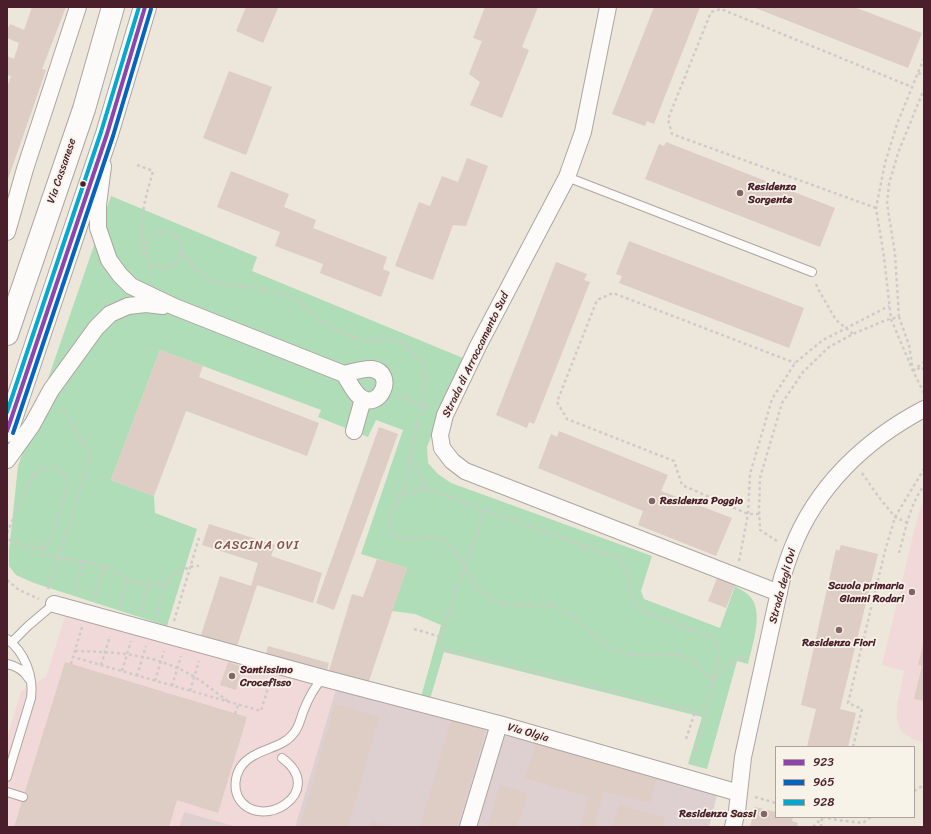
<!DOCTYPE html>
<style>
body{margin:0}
#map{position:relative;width:931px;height:834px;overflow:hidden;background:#ede6db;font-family:Sriracha,sans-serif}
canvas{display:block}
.frame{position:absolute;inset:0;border:8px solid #4a1f2b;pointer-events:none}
.legend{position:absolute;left:775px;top:746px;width:140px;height:72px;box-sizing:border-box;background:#f7f3e8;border:1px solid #b29e9c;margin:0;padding:5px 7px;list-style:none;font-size:12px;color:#4a1f2b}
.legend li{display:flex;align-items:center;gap:8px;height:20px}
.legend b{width:20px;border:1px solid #b29e9c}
</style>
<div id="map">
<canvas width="931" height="834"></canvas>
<div class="frame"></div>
<ul class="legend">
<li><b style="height:5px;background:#8e44ad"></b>923</li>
<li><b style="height:5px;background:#0065bd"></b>965</li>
<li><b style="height:5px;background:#00a9ce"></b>928</li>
</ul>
</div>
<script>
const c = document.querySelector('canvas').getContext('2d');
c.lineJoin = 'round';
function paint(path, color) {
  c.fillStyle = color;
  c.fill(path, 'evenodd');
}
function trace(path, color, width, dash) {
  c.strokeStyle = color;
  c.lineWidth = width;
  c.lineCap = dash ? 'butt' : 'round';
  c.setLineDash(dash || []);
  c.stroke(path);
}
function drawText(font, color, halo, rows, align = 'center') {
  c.font = font + ' Sriracha,sans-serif';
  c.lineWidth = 3.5;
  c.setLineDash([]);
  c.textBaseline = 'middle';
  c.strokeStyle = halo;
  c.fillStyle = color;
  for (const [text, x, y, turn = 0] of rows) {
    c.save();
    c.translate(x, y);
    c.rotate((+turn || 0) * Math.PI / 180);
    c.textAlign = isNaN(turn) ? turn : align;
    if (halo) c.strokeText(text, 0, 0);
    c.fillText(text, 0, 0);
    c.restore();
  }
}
paint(new Path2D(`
 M924,500V743L912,739L901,731L897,721V706L904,671L882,665L917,519Z
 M68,607L338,682L295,827H238L184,812L179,827H7V738L21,691L46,677Z`), '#f2d9d9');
paint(new Path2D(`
 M338,682L719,787L709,827H295Z
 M184,812L238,827H179Z`), '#decfd1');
paint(new Path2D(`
 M111,196L257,257L252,271L463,358L427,447L428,463L438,474L451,483L652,556L641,591L644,599L720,628L735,586C741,590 748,593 752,599C763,615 752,646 748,664L737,661L707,769L688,764L702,717L444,652L430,699L421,697L441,625L415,614L392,611L407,568L361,554L403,430L376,420L368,437L318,417L321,410L160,350L111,480L154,496L155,513L197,529L167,626L34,583L16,575L9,566V551L18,466Z`), '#afddb8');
paint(new Path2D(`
 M32,7H66L42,69L46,70L7,182V87L11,76L7,75V56L14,59L19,43L7,38V30L10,24L24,30Z
 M246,7H275L278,8L263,43L236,31Z
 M485,7H538L522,47L529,50L502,118L470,105L480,82L469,74L482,41L473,38Z
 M654,7H700L654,124L647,121L645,126L612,114Z
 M753,7H854L922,33L908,68Z
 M229,71L272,87L246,155L203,138Z
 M666,142L835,208L820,247L645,179L659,144L664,146Z
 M467,158L488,166L466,226L453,225L433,280L395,266L419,202L430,206L442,176L458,182Z
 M231,171L289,194L284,207L316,220L313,228L387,257L383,269L390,272L381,297L320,273L323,264L275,246L280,232L217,207Z
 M629,241L804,308L789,348L619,283L622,276L616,274Z
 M556,262L587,274L584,280L590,282L534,424L529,422L527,428L496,415Z
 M160,350L203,366L199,377L319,423L307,456L186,411L154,496L111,480Z
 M379,427L398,434L334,610L316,603Z
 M559,431L668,475L661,491L732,518L716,556L638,525L643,511L538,468L551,434L557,437Z
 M209,524L275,545L271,556L322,573L313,603L257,585L237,646L201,635L220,576L251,586L258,563L202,545Z
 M841,545L878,554L840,709L856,713L848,747H807L816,709L801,705L836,549L839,551Z
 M377,559L407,568L368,684L328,674L352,594L363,597Z
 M719,573L737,580L726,608L708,601Z
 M923,644H924V701L914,699L922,666L918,665Z
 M268,646L329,663L326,674L265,657Z
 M65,662L247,717L218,813L177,800L169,827H14Z
 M228,662L243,667L236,690L220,685Z
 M335,704L379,717L348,827H300Z
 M452,717L486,727L457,827H420Z
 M536,742L658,776L650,803L604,791L594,827H580L589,797L525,778Z
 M500,785L528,793L517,827H487Z
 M619,805L665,818L663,827H613Z
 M755,807L776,812V817H793L792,821L798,823L797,827H750Z
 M371,821L393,827H370Z`), '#ddcdc4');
const lane = new Path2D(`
 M567,177L812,272
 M7,639C25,652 34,677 31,698L7,777
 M12,642L28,626L54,604
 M7,664C17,666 24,670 29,679
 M282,758C329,792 259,834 238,797C234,788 235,777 240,768C253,748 281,750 293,734C299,728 300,720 303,712C308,699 313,688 323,678
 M7,792L23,797`);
const street = new Path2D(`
 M608,7L583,132L567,177L478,346L445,415L440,435L442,448L452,461L465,471L779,593
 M103,166L98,205V228L109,260L120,275L131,286L175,307L344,374C353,372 364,368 372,369C397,373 380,412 360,397C353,391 349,381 344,374
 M7,232L25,169L78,7
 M354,431L363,399
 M7,460L32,425L51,390L96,328L110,314L128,306L146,304L163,306
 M54,604L323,678L499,724L739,793
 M468,827L499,724
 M733,827L737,811L743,757L782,578C785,569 788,559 792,549C816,487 865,440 924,409`);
const primary = new Path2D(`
 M7,334L84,109L113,7
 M7,431L107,134L145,7`);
trace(lane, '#aea5a0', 10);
trace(street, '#aea5a0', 18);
trace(primary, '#aea5a0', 24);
trace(new Path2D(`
 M918,73L924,75
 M137,165L153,171C146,197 138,220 143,247
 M876,208L672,134L668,119L711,12L721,9L912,87
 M145 250a18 18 0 1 1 36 0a18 18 0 1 1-36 0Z
 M181,251L193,266L206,278L224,284L258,288L284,295L299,301L314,316L329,327L361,340L395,339L408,346L421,360L426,378L422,406L415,433L406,480L398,499
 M150,264L152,277
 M816,284L818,289L836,320L853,334
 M899,317L895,254L887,203L889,184L898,153L924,89
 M917,369L922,367L924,370
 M913,371L924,362
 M924,393L913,371L891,319L884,257L876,208L885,163L897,124L924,58
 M397,396L431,409
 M411,457L426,489
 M862,473L878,496L895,517L908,523
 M484,511L441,637L440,642L442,648L448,650L706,714
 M759,514H748L682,485L674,461L567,419L557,402L597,300L613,293L795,363
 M7,533C14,517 21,500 29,485C30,481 32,477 35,474C40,468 50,465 57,469C64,473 67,480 67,487L52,537C49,542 46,547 41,548C34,551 14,541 7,539
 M777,541L760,530L759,509L760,478L782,403L803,372L829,347L853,334L886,320L899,317L909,345L913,371
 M42,548L45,554C66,561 88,560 108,568C121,574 134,585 148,585C170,585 181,565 199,566
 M899,553C905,532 910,503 924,486
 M739,561L748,514L750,474L772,399L795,363L823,340L889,306
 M7,580L19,590L39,599
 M48,589L91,456L61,406
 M75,593L84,561
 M94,599L104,567
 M119,607L128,578
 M140,611L148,585
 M156,616L166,581
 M174,621L199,538
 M82,627L73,657L261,711L270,681
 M414,629L441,637
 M75,651C118,652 155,654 193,676C205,683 216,693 228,701
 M71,664L73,657
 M101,665L110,636
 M122,671L131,641
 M137,676L146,646
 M715,680C724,667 733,658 749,656
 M155,681L164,651
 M172,686L181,656
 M190,691L199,661
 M235,714L238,705
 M686,739L695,712
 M853,747L862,709L848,703L885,551L895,517L924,469
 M693,764L718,663L719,647L713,638L644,612C621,598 636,571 617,558L426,489C411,491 402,493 394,507C390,513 388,520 390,527C397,549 428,531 442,540C451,545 465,566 470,575C473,580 476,587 480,590C487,598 502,605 512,606C527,607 537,602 554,607C581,615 596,645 624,653C646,660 674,649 692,660C700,666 707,675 714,682
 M914,791L924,785
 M755,797L776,803
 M822,817L838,820L863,823L871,817
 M813,827L823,817
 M821,827L822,818`), '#cfcbc9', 2.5, [3, 3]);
trace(lane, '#fcfbfa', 8);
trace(street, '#fcfbfa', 16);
trace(primary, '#fcfbfa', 22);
trace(new Path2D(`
 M7,431L107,134L145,7`), '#8e44ad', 4);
trace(new Path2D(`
 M13,433L113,136L151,9`), '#0065bd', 4);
trace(new Path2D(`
 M7,412L101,132L139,7`), '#00a9ce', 4);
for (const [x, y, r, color] of [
 [83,184,3.5,"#4a1f2b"],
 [740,193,4,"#836569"],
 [652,501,4,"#836569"],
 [912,592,4,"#836569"],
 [839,630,4,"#836569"],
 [232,676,4,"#836569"],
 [764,814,4,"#836569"]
]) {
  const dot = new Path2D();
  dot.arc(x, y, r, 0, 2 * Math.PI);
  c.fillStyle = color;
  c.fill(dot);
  trace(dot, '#f7f3e8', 1.5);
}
drawText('11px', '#4a1f2b', '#f7f3e8', [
 ["Via Cassanese",62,171,-71],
 ["Strada di Arroccamento Sud",476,355,-64],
 ["Strada degli Ovi",783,586,-75],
 ["Via Olgia",528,733,16]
]);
drawText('bold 11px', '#4a1f2b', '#f7f3e8', [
 ["Residenza",748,187],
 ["Sorgente",748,200],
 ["Residenza Poggio",660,501],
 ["Scuola primaria",904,586,"right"],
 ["Gianni Rodari",904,599,"right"],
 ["Residenza Fiori",839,643,"center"],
 ["Santissimo",240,670],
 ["Crocefisso",240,683],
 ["Residenza Sassi",756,814,"right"]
], 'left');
c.letterSpacing = '1px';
drawText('12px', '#855252', '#f7f3e8', [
 ["CASCINA OVI",257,546]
]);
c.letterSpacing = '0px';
</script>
